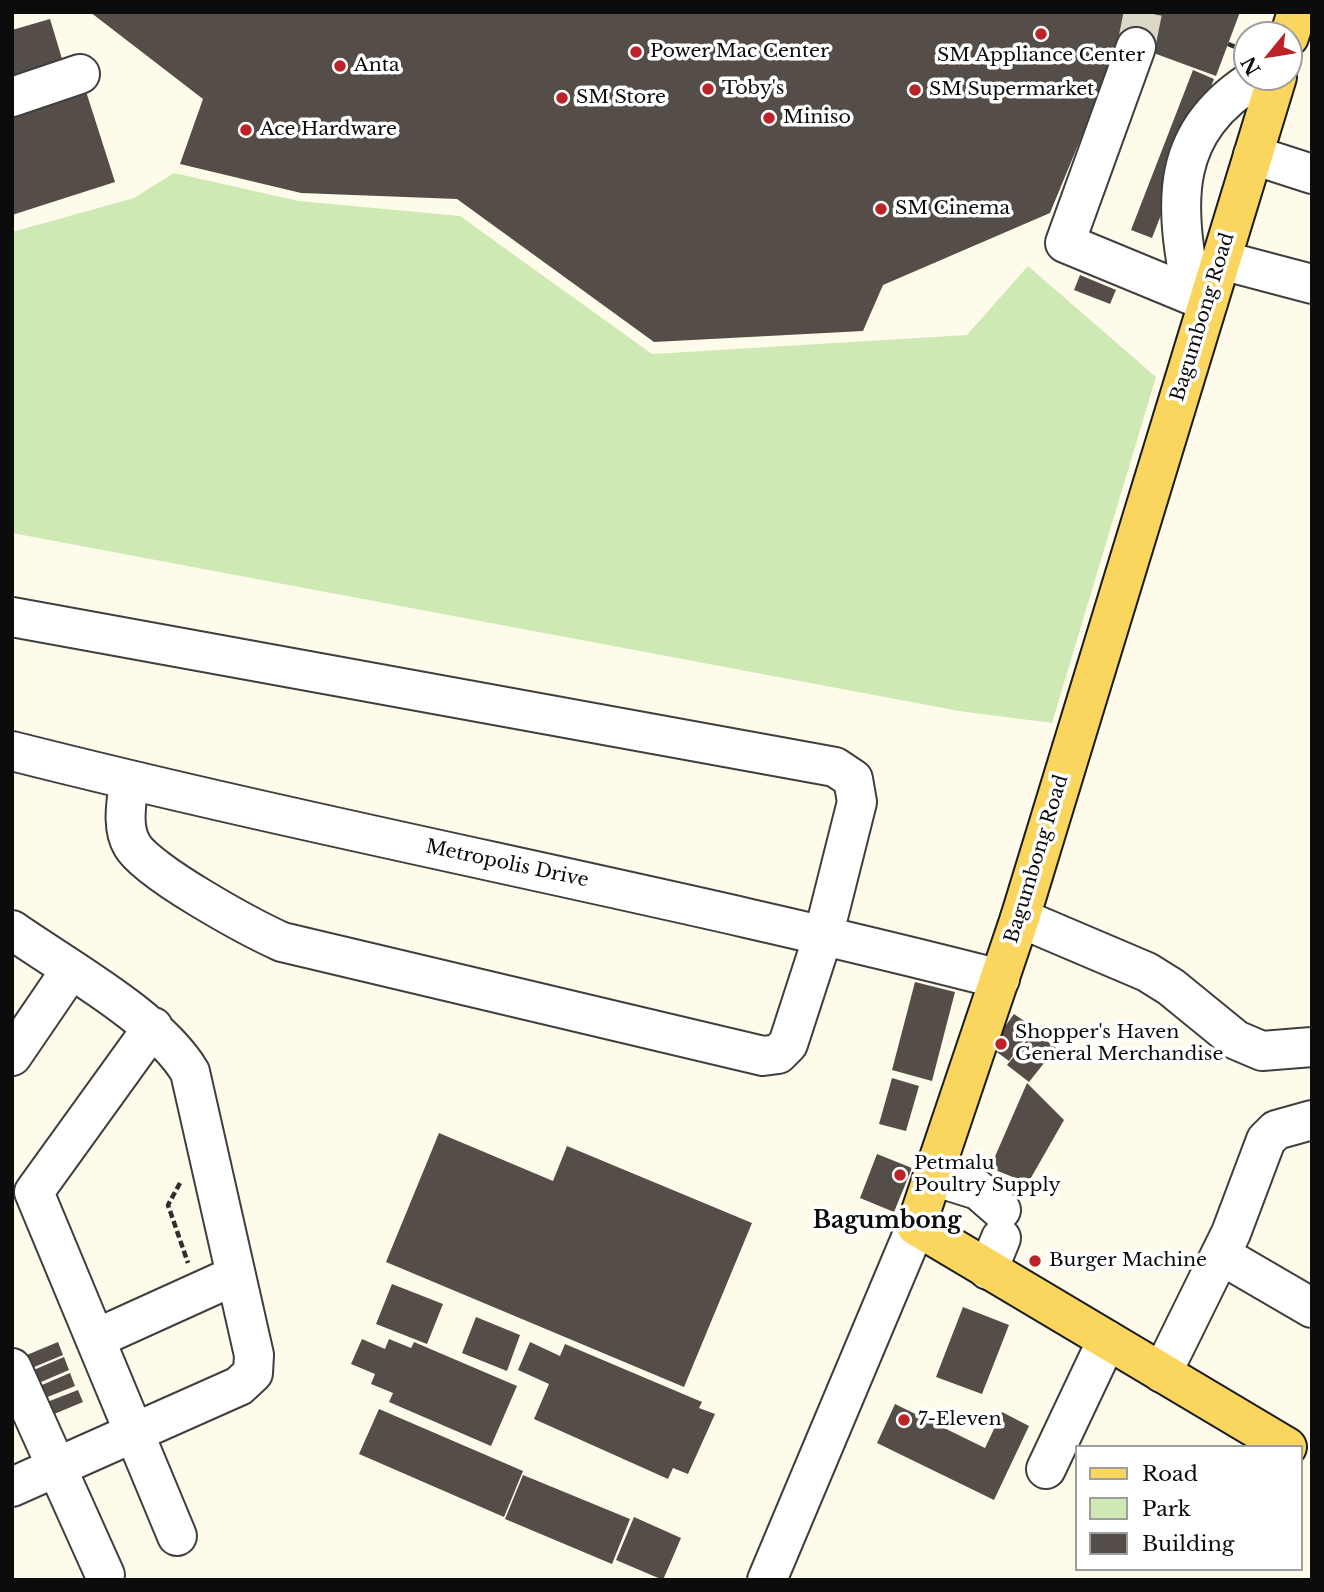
<!DOCTYPE html>
<style>
body{margin:0}
#map{position:relative;width:1324px;height:1592px;overflow:hidden;background:#fffbea;font-family:"Libre Baskerville",serif}
canvas{display:block}
.frame{position:absolute;inset:0;border:14px solid #0c0c0c;pointer-events:none}
.legend{position:absolute;left:1075px;top:1445px;width:228px;height:126px;box-sizing:border-box;background:#fff;border:2px solid #9e9e9e;margin:0;padding:9px 12px;list-style:none;font-size:21px;color:#0c0c0c}
.legend li{display:flex;align-items:center;gap:14px;height:35px}
.legend b{width:35px;border:2px solid #9e9e9e}
.north{position:absolute;left:1233px;top:21px;width:70px;height:70px;box-sizing:border-box;background:#fff;border:2px solid #9e9e9e;border-radius:50%;rotate:240deg;font-size:19px;font-weight:700;line-height:28px;text-align:center;color:#0c0c0c}
.north::after{content:'';display:block;margin:auto;width:24px;height:32px;background:#bd2228;clip-path:polygon(50% 0,100% 100%,50% 72%,0 100%)}
</style>
<div id="map">
<canvas width="1324" height="1592"></canvas>
<div class="frame"></div>
<ul class="legend">
<li><b style="height:9px;background:#fbd65e"></b>Road</li>
<li><b style="height:19px;background:#cfe9b4"></b>Park</li>
<li><b style="height:19px;background:#544d48"></b>Building</li>
</ul>
<div class="north">N</div>
</div>
<script>
const c = document.querySelector('canvas').getContext('2d');
c.lineJoin = 'round';
function paint(path, color) {
  c.fillStyle = color;
  c.fill(path, 'evenodd');
}
function trace(path, color, width, dash) {
  c.strokeStyle = color;
  c.lineWidth = width;
  c.lineCap = dash ? 'butt' : 'round';
  c.setLineDash(dash || []);
  c.stroke(path);
}
function drawText(font, color, halo, rows, align = 'center') {
  c.font = font + ' "Libre Baskerville",serif';
  c.lineWidth = 7;
  c.setLineDash([]);
  c.textBaseline = 'middle';
  c.strokeStyle = halo;
  c.fillStyle = color;
  for (const [text, x, y, turn = 0] of rows) {
    c.save();
    c.translate(x, y);
    c.rotate((+turn || 0) * Math.PI / 180);
    c.textAlign = isNaN(turn) ? turn : align;
    if (halo) c.strokeText(text, 0, 0);
    c.fillText(text, 0, 0);
    c.restore();
  }
}
paint(new Path2D(`
 M174,173L299,201L460,216L652,354L967,335L1028,266L1156,377L1052,723L959,711L12,533V232L134,198Z`), '#cfe9b4');
paint(new Path2D(`
 M90,12H1240L1216,76L1121,41L1050,213L883,285L863,331L654,342L457,199L301,193L180,164L203,99Z
 M50,19L66,72L12,88V30Z
 M1193,70L1214,79L1152,238L1131,230Z
 M83,82L115,182L12,215V105Z
 M1080,275L1116,290L1110,304L1074,290Z
 M915,982L955,992L932,1081L892,1070Z
 M1014,1014L1033,1027L1009,1061L990,1047Z
 M1034,1031L1056,1048L1029,1082L1007,1065Z
 M892,1078L919,1086L906,1131L879,1124Z
 M1027,1083L1064,1120L1028,1183L990,1168Z
 M439,1133L553,1181L567,1146L752,1223L684,1387L386,1262Z
 M877,1154L912,1168L894,1212L860,1198Z
 M392,1284L443,1304L427,1344L376,1324Z
 M963,1307L1009,1325L982,1394L936,1377Z
 M476,1317L520,1335L507,1371L462,1353Z
 M362,1339L385,1349L389,1339L411,1348L414,1342L517,1386L491,1446L389,1402L393,1393L371,1384L375,1374L351,1364Z
 M58,1342L63,1355L27,1370L22,1357Z
 M530,1342L560,1356L565,1344L702,1402L699,1408L715,1414L688,1474L673,1468L668,1479L534,1419L549,1384L518,1370Z
 M64,1357L69,1370L34,1385L29,1372Z
 M70,1373L75,1386L40,1400L35,1388Z
 M78,1390L83,1402L47,1417L42,1404Z
 M895,1404L985,1448L1002,1412L1029,1426L994,1500L877,1443Z
 M379,1409L523,1471L504,1517L359,1454Z
 M523,1475L630,1519L612,1564L505,1519Z
 M634,1517L681,1538L663,1580L616,1560Z`), '#544d48');
trace(new Path2D(`
 M1136,47L1143,12`), '#dbd7c9', 38, [38, 19]);
const minor = new Path2D(`
 M1136,47L1065,243L1208,302
 M12,97L80,74
 M1253,155L1312,174
 M1221,260L1312,284
 M1192,294C1174,202 1168,131 1258,77
 M12,617L835,767L853,779L857,802L824,933L788,1044L778,1054L763,1056L282,942C251,928 147,872 132,845C121,827 127,800 129,781
 M12,751C340,834 673,895 1000,979
 M1020,918L1147,972L1171,987L1236,1040L1262,1051L1312,1047
 M12,930C66,968 157,1017 190,1072L254,1355L253,1373L239,1386L12,1487
 M12,1056L70,971
 M933,1176L978,1190L1001,1210
 M34,1192L177,1536
 M34,1192L153,1027
 M1221,1255L1312,1308
 M988,1270L1001,1238
 M95,1339L234,1276
 M12,1368L105,1575
 M1162,1373L1231,1233L1266,1140L1276,1130L1312,1120
 M1046,1469L1107,1340
 M767,1580L916,1226`);
const major = new Path2D(`
 M1289,37L1297,12
 M1277,77L1020,918L916,1226L1287,1447`);
trace(minor, '#3f3f3f', 42);
trace(major, '#1d1d1d', 42);
trace(new Path2D(`
 M1228,44L1240,49
 M180,1183L168,1205L188,1263`), '#2e2e2e', 4.5, [7, 3.5]);
trace(minor, '#fff', 38);
trace(major, '#fbd65e', 38);
for (const [x, y, r, color] of [
 [1041,34,7,"#bd2228"],
 [636,52,7,"#bd2228"],
 [340,66,7,"#bd2228"],
 [708,89,7,"#bd2228"],
 [915,90,7,"#bd2228"],
 [562,98,7,"#bd2228"],
 [769,118,7,"#bd2228"],
 [246,130,7,"#bd2228"],
 [881,209,7,"#bd2228"],
 [1001,1044,7,"#bd2228"],
 [900,1175,7,"#bd2228"],
 [1035,1261,7,"#bd2228"],
 [904,1420,7,"#bd2228"]
]) {
  const dot = new Path2D();
  dot.arc(x, y, r, 0, 2 * Math.PI);
  c.fillStyle = color;
  c.fill(dot);
  trace(dot, '#fff', 2.5);
}
drawText('19px', '#0c0c0c', '#fff', [
 ["Power Mac Center",650,52],
 ["SM Appliance Center",1041,56,"center"],
 ["Anta",354,66],
 ["Toby's",722,89],
 ["SM Supermarket",929,90],
 ["SM Store",576,98],
 ["Miniso",783,118],
 ["Ace Hardware",260,130],
 ["SM Cinema",895,209],
 ["Shopper's Haven",1015,1033],
 ["General Merchandise",1015,1055],
 ["Petmalu",914,1164],
 ["Poultry Supply",914,1186],
 ["Burger Machine",1049,1261],
 ["7-Eleven",918,1420]
], 'left');
drawText('19px', '#0c0c0c', '#fff', [
 ["Bagumbong Road",1203,317,-73],
 ["Bagumbong Road",1037,859,-73],
 ["Metropolis Drive",507,864,12]
]);
drawText('bold 23px', '#0c0c0c', '#fff', [
 ["Bagumbong",887,1222]
]);
</script>
